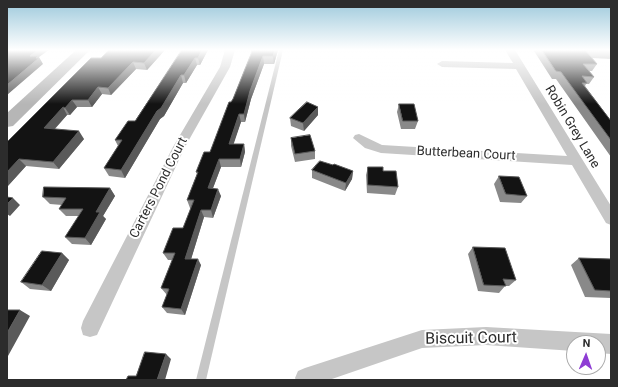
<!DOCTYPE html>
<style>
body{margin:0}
#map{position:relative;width:618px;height:387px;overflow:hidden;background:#fff;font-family:Roboto,sans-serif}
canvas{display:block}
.frame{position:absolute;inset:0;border:8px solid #2c2c2c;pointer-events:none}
.north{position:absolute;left:566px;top:335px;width:40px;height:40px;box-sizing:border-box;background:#fff;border:1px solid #ababab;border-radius:50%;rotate:2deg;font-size:11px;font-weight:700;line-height:16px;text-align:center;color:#2c2c2c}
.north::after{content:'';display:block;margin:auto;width:14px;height:18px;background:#8e3dd4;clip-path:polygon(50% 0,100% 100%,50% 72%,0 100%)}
</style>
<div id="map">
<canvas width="618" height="387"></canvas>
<div class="frame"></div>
<div class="north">N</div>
</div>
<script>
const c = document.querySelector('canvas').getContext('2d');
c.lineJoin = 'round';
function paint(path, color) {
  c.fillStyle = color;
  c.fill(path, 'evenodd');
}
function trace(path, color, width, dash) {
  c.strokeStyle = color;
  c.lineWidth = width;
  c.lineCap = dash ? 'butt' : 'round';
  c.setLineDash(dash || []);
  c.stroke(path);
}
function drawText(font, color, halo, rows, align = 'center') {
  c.font = font + ' Roboto,sans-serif';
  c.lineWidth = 4;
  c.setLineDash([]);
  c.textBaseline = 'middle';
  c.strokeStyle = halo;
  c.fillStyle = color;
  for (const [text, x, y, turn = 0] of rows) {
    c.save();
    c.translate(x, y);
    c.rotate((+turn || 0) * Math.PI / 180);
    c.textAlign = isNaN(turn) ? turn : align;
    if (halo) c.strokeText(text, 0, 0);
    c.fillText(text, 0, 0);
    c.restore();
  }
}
paint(new Path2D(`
 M279,50H283L206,380H196Z`), '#c6c6c6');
paint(new Path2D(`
 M225,50H235L230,67L185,147L97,335L90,337L83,335L81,328L83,321L173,147L220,67Z
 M505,50H515L611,206V225L606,223L572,165L381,153L365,148L353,138L355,135L359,134L382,145L567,156L516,69L442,67L437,64L442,61L513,63Z
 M486,327L611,334V354L598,353V343H574V351L486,345L422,348L329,380H296L295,378L298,371L305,368L422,330Z`), '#c6c6c6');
paint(new Path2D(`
 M76,50H90L13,126L7,127V113Z`), '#b6b6b6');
paint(new Path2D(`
 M109,50H165L147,70L136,69L111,95L102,94L92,107H77L70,115H67L55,129L84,139L59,169L26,166L7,187V142L101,58Z
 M182,50H208L200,65H197L186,83H183L164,116L160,119L125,178L109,176L104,168L118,146L115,140L135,121Z
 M252,50H278L274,64H264L251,99L245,122H241L233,144H244L245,152L241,167H221L213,188L221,196L213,218L204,217L191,259L201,265L185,315L167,313L162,307L167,295L161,288L172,260H168L163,253L183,228L191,208H190L187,200L197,174L196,172L210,152L233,99L251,54Z
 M535,50H611V59L592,58L597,64L592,71H589L594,77L589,84H586L585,86L611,121V157L556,79H552L534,51Z
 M399,104L418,121L415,129H401L397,112Z
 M318,115L304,131L291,126L290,118Z
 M291,138L315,151V159L295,162L291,146Z
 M333,165L353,171L352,179L345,191L312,178V170Z
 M368,167L383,171L398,187L395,195L367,193L366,175Z
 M499,176L527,196L521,203L500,202L494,184Z
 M110,188L115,196L103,216L106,219L91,245L72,244L65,237L79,216H66L59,209L62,205L50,204L43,197Z
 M473,247L516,280L509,286H505L499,293L478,291L468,254Z
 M62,253L69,260L51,291L30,289L21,282Z
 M579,258L611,259V298L585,297L571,265Z`), '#898989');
paint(new Path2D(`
 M38,50H49L39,57L43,64L7,95V85L30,56Z
 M156,50H165L147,70L144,63Z
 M202,50H208L200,65L198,58Z
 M275,50H278L274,64L273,56Z
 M263,56L264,64L251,99L245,122L244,114L250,91Z
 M195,58L197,65L186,83L184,75Z
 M133,62L136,69L111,95L108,88Z
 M181,75L183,83L164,116L160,119L125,178L121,170L157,111Z
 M98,87L102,94L92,107L88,100Z
 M72,100L77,107L70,115L65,108Z
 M63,107L67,115L49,135L44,128Z
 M318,107V115L304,131L303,123Z
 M239,114L241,122L231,152L229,144Z
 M79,131L84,139L59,169L53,162Z
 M244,144L245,152L241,167L240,159Z
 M19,159L26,166L7,187V172Z
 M219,159L221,167L210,196L208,188Z
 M353,171L352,179L345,191L346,183Z
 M110,188L115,196L103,216L106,219L91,245L85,238L96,212Z
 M218,189L221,196L213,218L211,210Z
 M13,198L20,205L10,216L7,214V204Z
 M201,210L204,217L189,266L185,259Z
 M62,253L69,260L51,291L42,285Z
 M198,259L201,265L185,315L181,309Z
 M20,310L30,316L8,356H7V333Z
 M166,354L171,359L165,380H157Z`), '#5a5a5a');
const building = new Path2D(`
 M7,50H38L30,56H38L36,58H39L7,85Z
 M109,50H156L144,63L133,62L108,88L98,87L88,100H72L65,108L63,107L44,128L79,131L53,162L19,159L7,172V142L91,58H101Z
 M182,50H202L198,58H195L184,75H181L161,108L157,111L121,170L104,168L122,140H115L128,121H135Z
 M252,50H275L273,56H263L250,91L244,114H239L229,144H244L240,159H219L208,188L218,189L211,210H201L185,259H198L181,309L162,307L169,289L161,288L175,253H163L173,228H183L194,200H187L198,172H196L204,152H210L229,102H231L233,99L251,54Z
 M542,50H611V51L585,50L597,64H583L594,77L582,76L587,83H582L611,121V140L561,72L556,71Z
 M307,102L318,107L303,123L290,118Z
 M399,104H414L418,121H403Z
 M310,135L315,151L295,154L291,138Z
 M320,161L333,165L334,164L353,171L346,183L312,170Z
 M368,167H383V171H396L398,187L368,185Z
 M499,176L519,177L527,196L506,194Z
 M44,187L110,188L96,212H100L85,238L65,237L83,209H59L66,198L43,197Z
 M7,197L13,198L7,204Z
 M473,247L505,248L516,280L503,279L506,286L484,285Z
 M42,251L62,253L42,285L21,282Z
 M579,258L611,259V291L595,290Z
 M7,310H20L7,333Z
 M145,352L166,354L157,380H126L128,376H136Z`);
paint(building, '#131313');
trace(building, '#5a5a5a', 1);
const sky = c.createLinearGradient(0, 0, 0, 104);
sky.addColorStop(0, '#9bc8db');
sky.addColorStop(0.48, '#fff');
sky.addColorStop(1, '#ffffff00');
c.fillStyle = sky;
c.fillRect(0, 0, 618, 104);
drawText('13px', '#2c2c2c', '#fff', [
 ["Robin Grey Lane",572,127,59],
 ["Butterbean Court",466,154,3],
 ["Carters Pond Court",159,188,-63]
]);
drawText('16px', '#2c2c2c', '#fff', [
 ["Biscuit Court",471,339,-1]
]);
</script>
